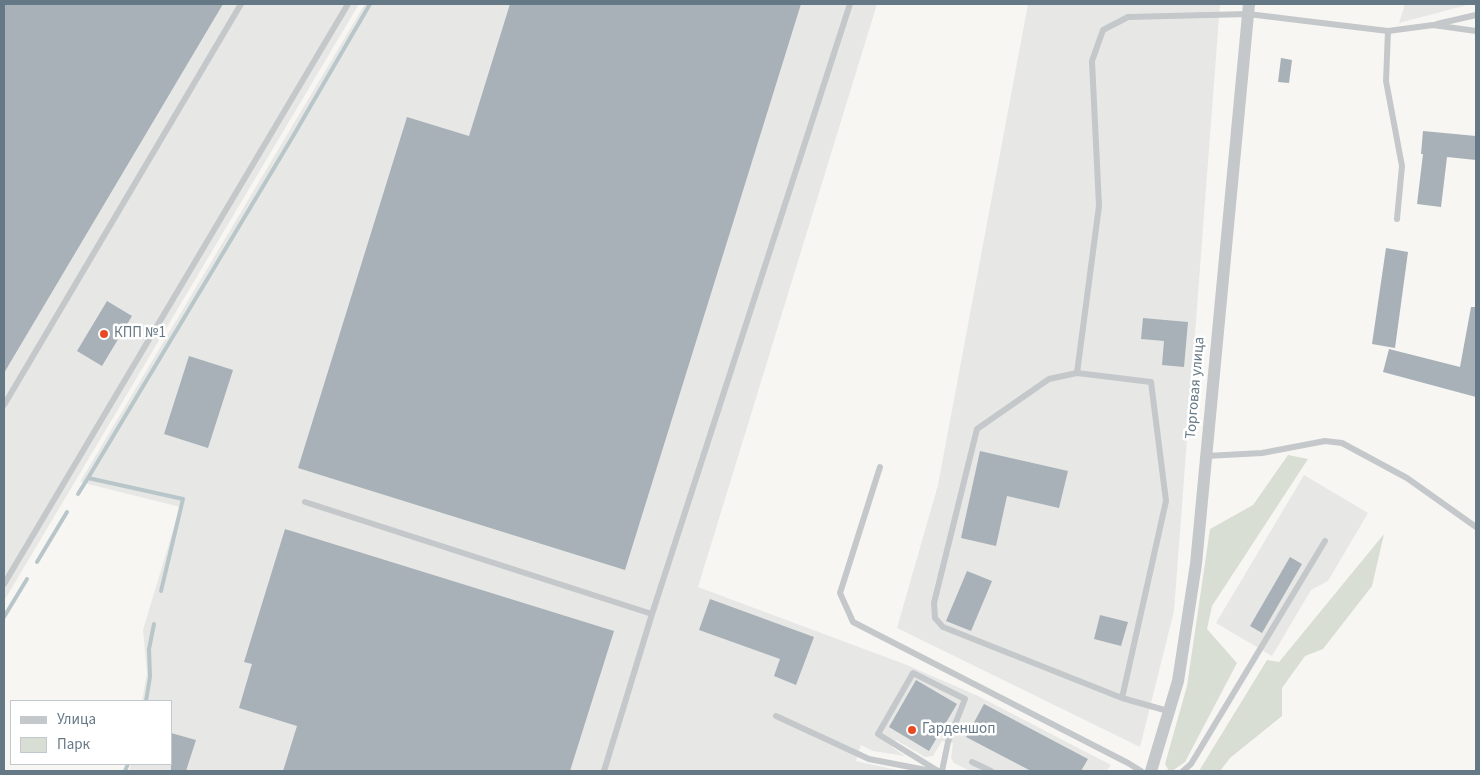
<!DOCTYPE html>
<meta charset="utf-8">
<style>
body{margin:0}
#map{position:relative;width:1480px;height:775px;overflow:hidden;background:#f7f6f3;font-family:"Source Sans 3",sans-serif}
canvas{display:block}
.frame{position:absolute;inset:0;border:5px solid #657885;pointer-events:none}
.legend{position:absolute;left:10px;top:700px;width:162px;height:65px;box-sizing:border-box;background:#fff;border:1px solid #c1c9ce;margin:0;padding:6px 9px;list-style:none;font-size:15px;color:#657885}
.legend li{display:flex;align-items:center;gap:10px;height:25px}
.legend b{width:25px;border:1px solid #c1c9ce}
</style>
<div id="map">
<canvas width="1480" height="775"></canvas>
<div class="frame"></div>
<ul class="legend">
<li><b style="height:6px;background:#c4c8cb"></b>Улица</li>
<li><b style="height:14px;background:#d8ded4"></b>Парк</li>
</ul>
</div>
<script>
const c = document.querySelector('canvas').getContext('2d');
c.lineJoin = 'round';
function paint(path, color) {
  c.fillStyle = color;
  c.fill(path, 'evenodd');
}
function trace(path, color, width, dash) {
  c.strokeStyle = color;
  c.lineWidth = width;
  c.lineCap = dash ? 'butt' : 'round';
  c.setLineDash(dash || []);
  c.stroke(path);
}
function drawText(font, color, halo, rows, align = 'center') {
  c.font = font + ' "Source Sans 3",sans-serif';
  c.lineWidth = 5;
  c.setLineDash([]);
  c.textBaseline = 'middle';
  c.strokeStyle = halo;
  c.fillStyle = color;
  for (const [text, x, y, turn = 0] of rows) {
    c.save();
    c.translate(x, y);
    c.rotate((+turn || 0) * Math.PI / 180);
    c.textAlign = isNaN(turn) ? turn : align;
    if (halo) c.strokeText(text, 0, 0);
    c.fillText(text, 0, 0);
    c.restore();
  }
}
paint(new Path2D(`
 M4,4H359L4,601Z
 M365,4H877L698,587L907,665L978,696L1111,765L1106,771H970L954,763L951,758L953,743L942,741L933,756L925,757L896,740L892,747L905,756L873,751L861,745L856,761L901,771H129L131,764H171V701H142L147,673L143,630L180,507L80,482Z
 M1028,4H1220L1174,611L1140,747L897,628L938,485Z
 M1405,4H1471L1399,23Z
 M1304,475L1368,513L1328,581L1311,590L1272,656L1216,623Z`), '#e7e8e6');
paint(new Path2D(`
 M1288,455L1308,459L1212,606L1207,629L1237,663L1185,762L1172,771H1169L1165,764L1187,686L1210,529L1253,505Z
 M1384,534L1372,586L1323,649L1305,656L1282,688V716L1230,758L1220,771H1199L1267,660L1279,662Z`), '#d8ded4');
trace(new Path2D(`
 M78,494L88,478
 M37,562L67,512
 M161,591L183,499L88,478L292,138L370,4
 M4,617L27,579
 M146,701L150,677L149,649L154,624
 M125,771L128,764`), '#b9c6c9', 4);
paint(new Path2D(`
 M4,4H223L4,373Z
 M510,4H801L625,570L298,468L407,117L469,136Z
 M1281,58L1292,60L1289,83L1278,82Z
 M1423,131L1476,136V160L1447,157L1441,207L1417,204L1423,154H1421Z
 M1386,248L1408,252L1395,348L1372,344Z
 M107,301L132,316L102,366L77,351Z
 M1471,307H1476V397L1383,372L1389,349L1460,367Z
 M1143,318L1188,322L1184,367L1162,365L1164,341L1141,339Z
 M189,356L233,370L208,448L164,434Z
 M980,451L1068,471L1059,508L1007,496L996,546L961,538Z
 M285,529L614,631L570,771H283L297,726L239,708L252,664L244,662Z
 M1290,557L1302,564L1262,633L1250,626Z
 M967,571L992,581L971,631L946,621Z
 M710,599L814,637L796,685L774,676L780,659L699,630Z
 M1100,615L1128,622L1121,646L1094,639Z
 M916,680L957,704L929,751L889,727Z
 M984,704L1088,759L1081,771H1031L966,737Z
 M171,733L196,740L186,771H171Z`), '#a8b1b7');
trace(new Path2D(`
 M1437,24L1476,15
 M1388,31L1386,81L1402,166L1397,219
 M1077,373L1099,206L1092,61L1103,30L1128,17L1248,14L1388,31L1433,25L1476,31
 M4,405L241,4
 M1206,456L1262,453L1325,441L1342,443L1407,478L1476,527
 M880,467L840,593L853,622L1128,763L1141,771
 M305,502L652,614
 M4,584L348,4
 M1122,698L1166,501L1151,382L1077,373L1049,379L977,429L934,603L935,618L943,627L1122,698L1168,711
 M776,716L869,759L931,771
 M972,762L991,771
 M604,771L652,614L850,4
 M938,771L878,734L913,673L965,699L948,742L942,771
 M1183,771L1191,764L1325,541`), '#c4c8cb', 6);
trace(new Path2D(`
 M1151,771L1178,681L1196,564L1249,4`), '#c4c8cb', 12);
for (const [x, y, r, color] of [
 [104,334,5,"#e84922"],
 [912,730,5,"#e84922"]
]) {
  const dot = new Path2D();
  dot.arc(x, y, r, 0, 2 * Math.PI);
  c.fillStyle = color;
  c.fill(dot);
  trace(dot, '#fff', 2);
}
drawText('15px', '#657885', '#fff', [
 ["КПП №1",114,334],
 ["Гарденшоп",922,730]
], 'left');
drawText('15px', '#657885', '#fff', [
 ["Торговая улица",1196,388,-85]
]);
</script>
